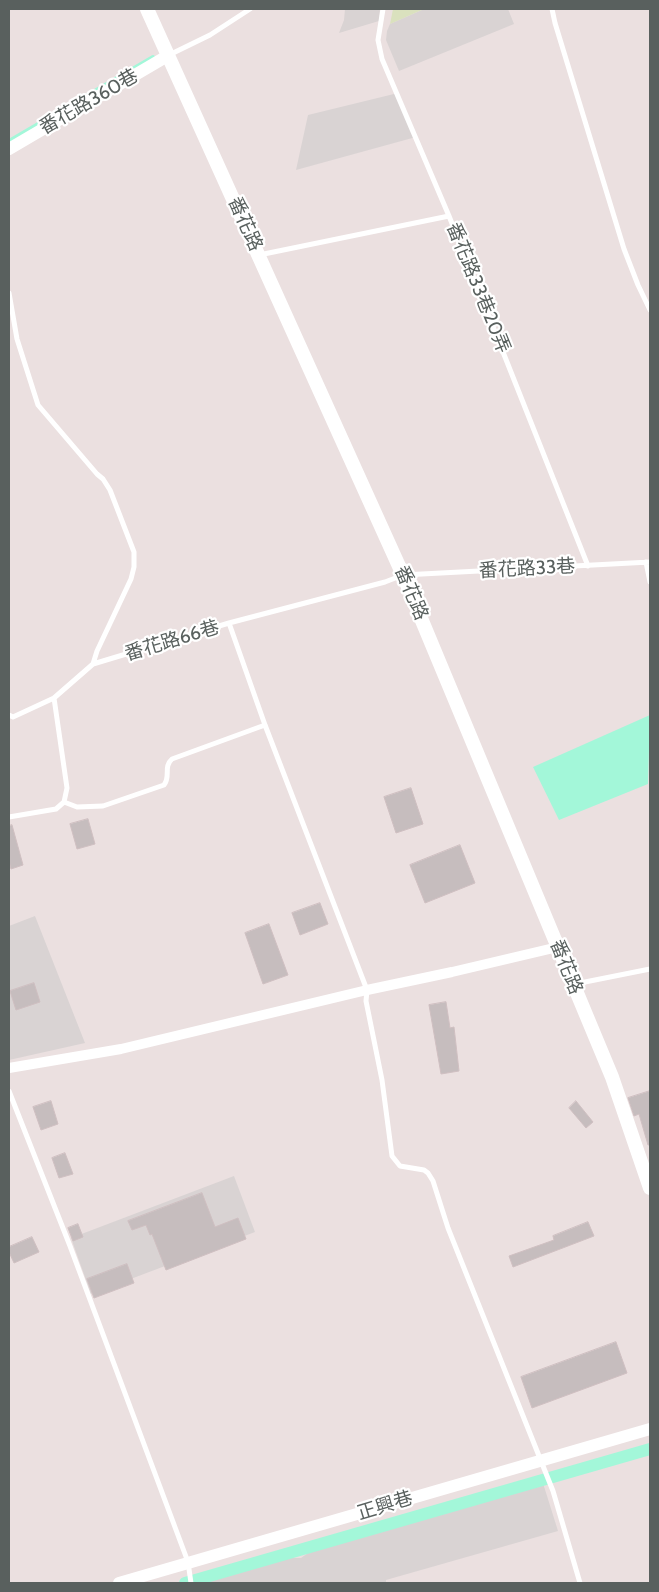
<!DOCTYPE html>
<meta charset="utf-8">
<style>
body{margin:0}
#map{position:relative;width:659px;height:1592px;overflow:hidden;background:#ebe0e0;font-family:Cabin,sans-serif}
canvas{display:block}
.frame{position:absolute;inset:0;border:10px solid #59605e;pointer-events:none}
</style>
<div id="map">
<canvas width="659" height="1592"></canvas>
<div class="frame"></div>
</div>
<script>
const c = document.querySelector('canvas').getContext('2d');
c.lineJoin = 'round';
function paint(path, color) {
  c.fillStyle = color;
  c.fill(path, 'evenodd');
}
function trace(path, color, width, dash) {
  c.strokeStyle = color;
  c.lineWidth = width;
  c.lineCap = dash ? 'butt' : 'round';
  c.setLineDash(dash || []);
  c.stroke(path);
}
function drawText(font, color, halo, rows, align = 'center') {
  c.font = font + ' Cabin,"Noto Sans TC",sans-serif';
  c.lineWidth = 4.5;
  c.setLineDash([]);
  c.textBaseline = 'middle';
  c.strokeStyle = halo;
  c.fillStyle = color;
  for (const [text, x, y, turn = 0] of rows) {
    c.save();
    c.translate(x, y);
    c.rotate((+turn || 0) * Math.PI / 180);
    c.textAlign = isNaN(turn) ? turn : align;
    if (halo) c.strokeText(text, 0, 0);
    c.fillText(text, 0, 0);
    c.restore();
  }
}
paint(new Path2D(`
 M345,9H380L379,21L339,33L344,20Z
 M424,9H508L514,24L399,71L386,40L387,31L390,24Z
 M398,93L416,137L296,170L308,115Z
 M35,916L85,1043L9,1060V926Z
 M234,1176L255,1232L91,1294L71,1238Z
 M542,1480L558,1531L386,1580V1583H182L273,1558H301L328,1539Z`), '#d9d3d3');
paint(new Path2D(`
 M393,9H424L390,24Z`), '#dae1be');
paint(new Path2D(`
 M650,715L648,784L559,820L533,767Z`), '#a3f7d9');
trace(new Path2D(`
 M9,141L153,57`), '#a3f7d9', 4);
trace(new Path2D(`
 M185,1583L650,1449`), '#a3f7d9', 12);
const building = new Path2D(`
 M411,788L423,824L396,833L384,797Z
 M88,819L95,844L77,849L70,824Z
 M12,825L23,865L11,869L9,861V826Z
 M460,845L475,883L425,903L410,865Z
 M320,903L328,924L300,935L292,913Z
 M269,924L288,975L263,984L245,933Z
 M34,983L40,1002L16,1010L10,991Z
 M446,1002L450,1028L454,1027L459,1071L441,1074L429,1005Z
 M650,1091V1145H648L639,1114L634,1116L628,1098Z
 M51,1101L58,1124L41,1130L33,1107Z
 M576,1101L593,1122L586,1128L569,1108Z
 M65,1153L73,1174L59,1178L52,1158Z
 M202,1193L215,1227L238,1218L246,1239L166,1270L152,1234L150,1235L146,1225L132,1230L128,1221Z
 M588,1222L594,1236L513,1267L509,1256L554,1240L553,1236Z
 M78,1224L83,1237L73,1241L68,1228Z
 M32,1237L39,1252L14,1263L9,1252V1247Z
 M127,1264L134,1283L94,1298L87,1279Z
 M616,1342L627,1373L532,1408L521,1377Z`);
paint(building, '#c6bdbe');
trace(building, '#cfbfc1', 1);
trace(new Path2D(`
 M383,9L378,40L382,59L449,216L588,566
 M552,9L555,23L624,249L638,285L650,310
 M169,55L210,35L250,9
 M259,255L449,216
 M9,293L17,339L38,405L97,474L103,479L110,490L134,552V567L131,579L97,651L93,664
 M646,562L650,582
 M229,623L265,725L367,990L366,1001L382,1080L392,1156L400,1166L424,1170L428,1173L433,1181L448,1228L553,1491L580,1583
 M9,715L13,717L54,698
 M64,802L67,788L54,698L93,664L229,623L385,582L403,575L650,562
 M9,817L56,809L64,802L77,807L103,806L164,785C171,776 163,767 172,759L265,725
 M575,984L650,969
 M9,1091L70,1246L188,1562L191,1583`), '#fff', 5);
trace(new Path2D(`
 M9,1068L121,1049L367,990L452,972L558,947`), '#fff', 10);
trace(new Path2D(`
 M9,149L169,55
 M119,1583L650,1429`), '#fff', 12);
trace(new Path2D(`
 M147,9L403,575L612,1077L650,1188`), '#fff', 14);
drawText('19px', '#59605e', '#fff', [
 ["番花路360巷",89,102,-30],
 ["番花路",245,224,66],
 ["番花路33巷20弄",478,288,68],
 ["番花路33巷",527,569,-3],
 ["番花路",411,593,67],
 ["番花路66巷",172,641,-17],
 ["番花路",566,967,68],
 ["正興巷",385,1506,-17]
]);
</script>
